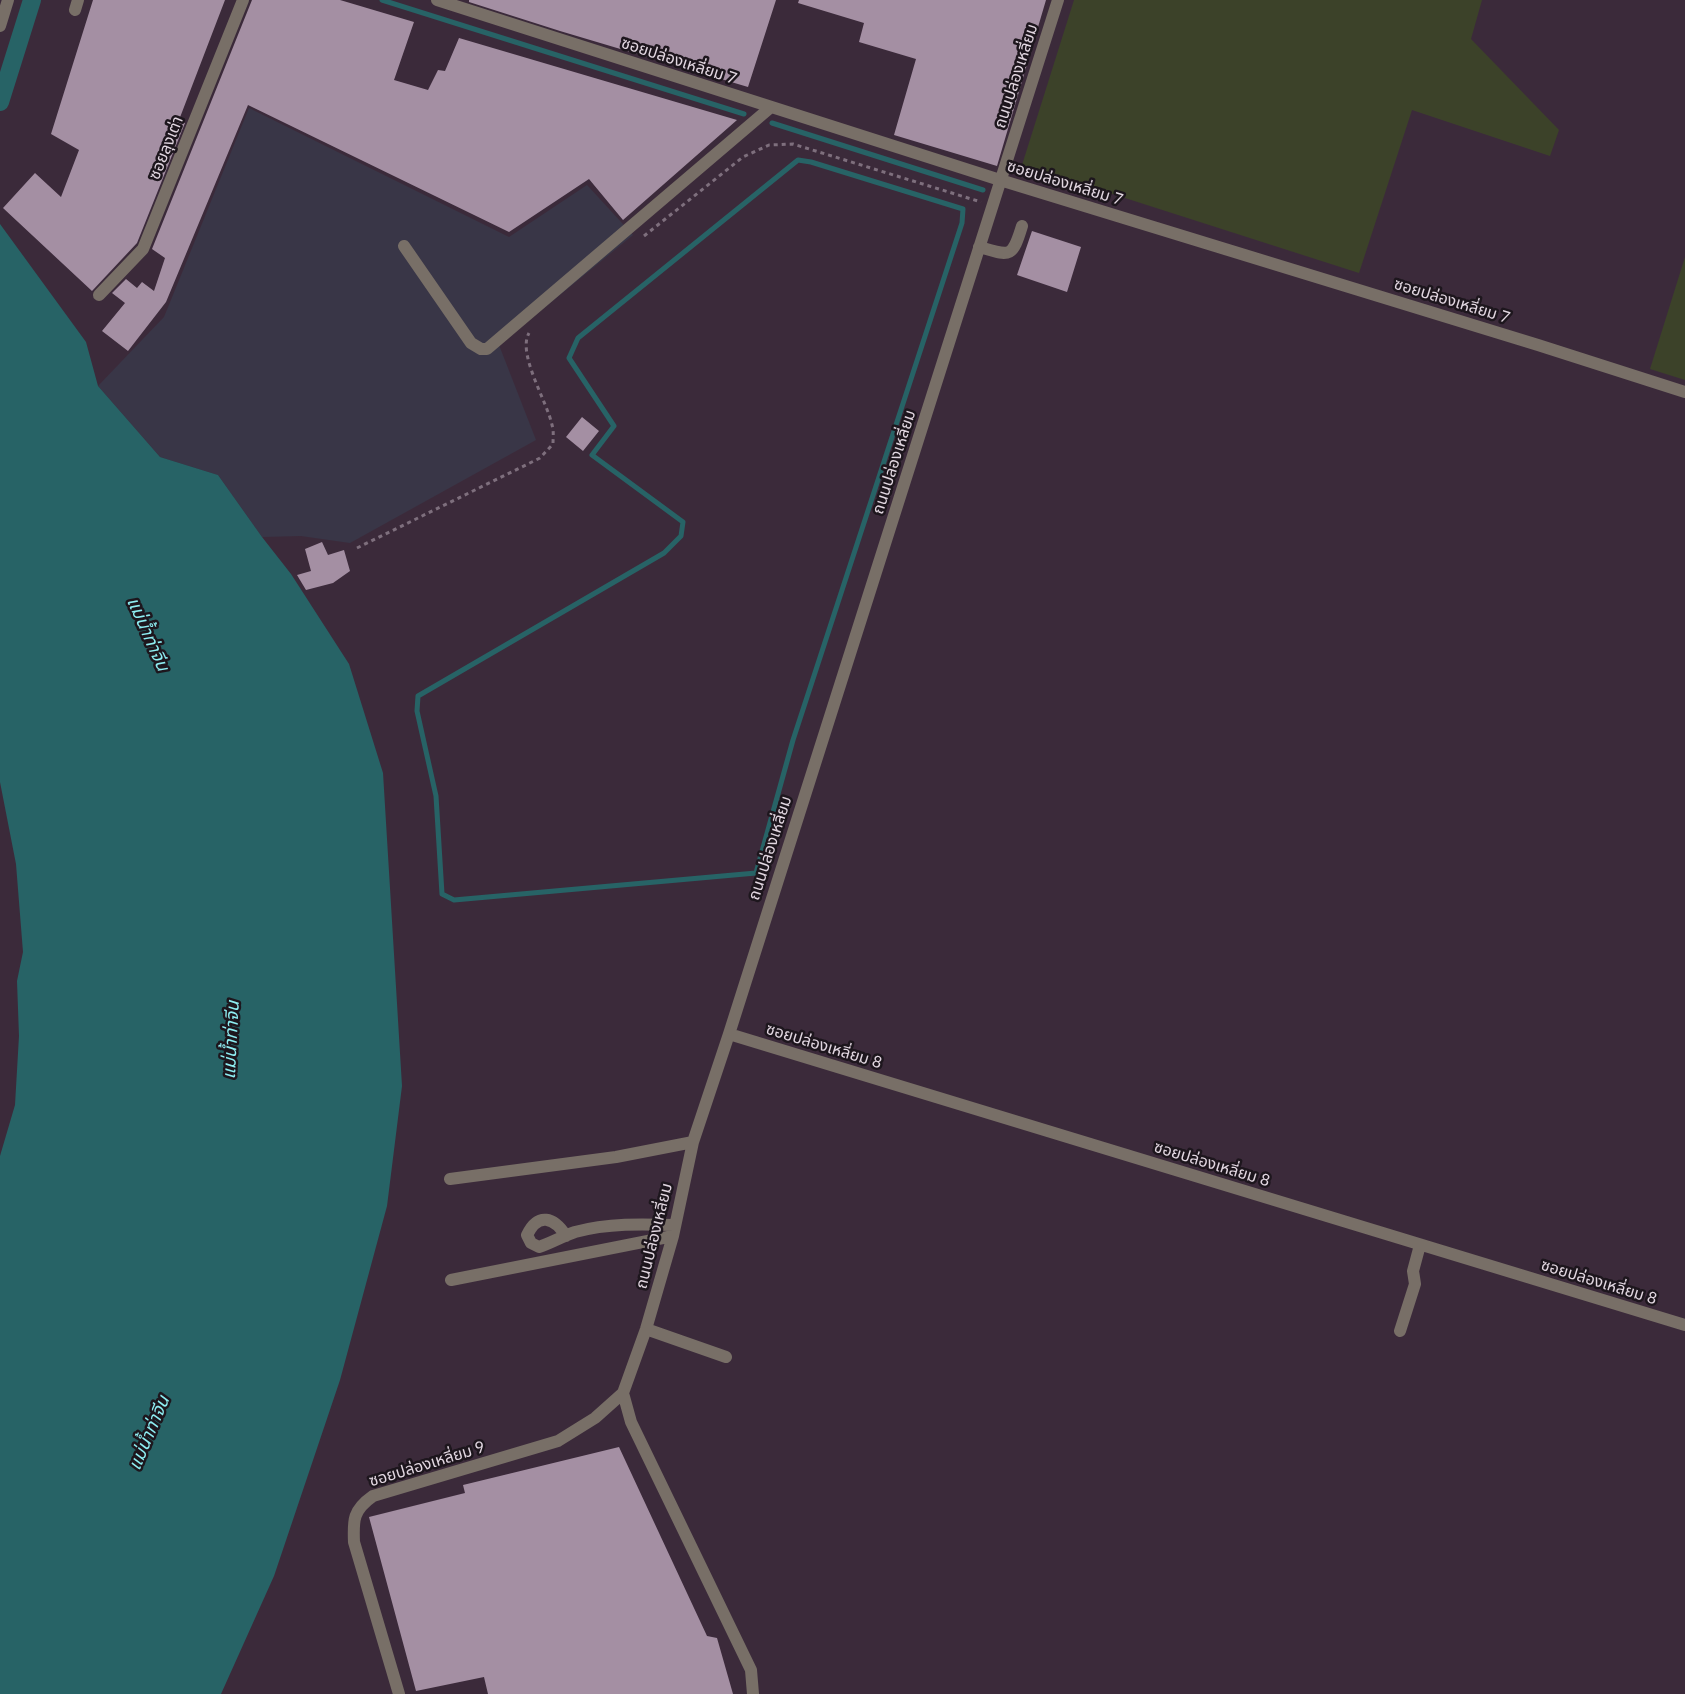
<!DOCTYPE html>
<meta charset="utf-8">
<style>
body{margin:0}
canvas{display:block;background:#3b2a3a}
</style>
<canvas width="1685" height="1694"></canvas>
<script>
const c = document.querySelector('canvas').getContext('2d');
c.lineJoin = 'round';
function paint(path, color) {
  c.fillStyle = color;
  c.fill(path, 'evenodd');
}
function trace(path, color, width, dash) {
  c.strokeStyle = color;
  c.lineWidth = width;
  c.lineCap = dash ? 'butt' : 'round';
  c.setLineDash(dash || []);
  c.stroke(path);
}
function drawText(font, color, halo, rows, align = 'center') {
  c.font = font + ' Lato,"Noto Sans Thai",sans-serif';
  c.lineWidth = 5;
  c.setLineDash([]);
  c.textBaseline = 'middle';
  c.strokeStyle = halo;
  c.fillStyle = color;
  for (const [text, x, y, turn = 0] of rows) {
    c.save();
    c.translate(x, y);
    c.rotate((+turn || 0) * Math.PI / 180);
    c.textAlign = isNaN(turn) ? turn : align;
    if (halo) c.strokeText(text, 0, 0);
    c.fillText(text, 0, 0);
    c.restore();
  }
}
paint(new Path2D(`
 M249,108L509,237L587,185L633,235L499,345L536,440L350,543L301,536L262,537L218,475L160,457L98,386L164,317Z`), '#393647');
paint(new Path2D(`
 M1074,0H1482L1471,39L1559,130L1550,156L1412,110L1359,273L1022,165Z
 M1685,257V380L1650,369Z`), '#3c4229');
paint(new Path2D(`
 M0,224L86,342L98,386L160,457L218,475L262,537L291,574L349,664L383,773L402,1086L387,1206L340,1380L274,1576L221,1694H0V1156L15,1105L19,1036L17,981L23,952L16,864L0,782Z`), '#276366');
trace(new Path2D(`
 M382,0L744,114
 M772,123L983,190
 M798,160L811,162L963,209L962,223L793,740L756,873L454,900L442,894L436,796L417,711L418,696L664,553L681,536L683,522L592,455L614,426L569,358L578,338Z`), '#276366', 5);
trace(new Path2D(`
 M0,102L32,0`), '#276366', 18);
paint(new Path2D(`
 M93,0H225L179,120L185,123L137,243L92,291L3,208L35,173L61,197L79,150L51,134Z
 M252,0H340L414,22L394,80L428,90L438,70L445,71L459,38L737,120L623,220L589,179L509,232L248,105L166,302L128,351L102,331L125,303L112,293L126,279L137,288L142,282L154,291L165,258L152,249Z
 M469,0H776L748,87L560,31L469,2Z
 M799,0H1046L997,166L894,135L916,59L859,42L864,23L798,3Z
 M1032,231L1081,247L1067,292L1017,275Z
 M582,417L599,431L583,451L566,437Z
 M322,542L328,555L344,550L350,571L333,583L306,590L297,575L311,571L305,549Z
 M619,1447L707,1636L717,1638L733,1694H488L484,1677L416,1691L369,1517L465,1493L463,1485Z`), '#a48fa3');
trace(new Path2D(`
 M644,236L743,157L769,145L793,144L981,202
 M357,548L540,458L553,444C553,438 554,431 552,425C547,401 517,354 529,333`), '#7e6f7d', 3, [4, 4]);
trace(new Path2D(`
 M437,0L1000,180L1538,345L1685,392
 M75,10L78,0
 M0,26L8,0
 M404,246L471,343L481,349H487L771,107
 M979,247C1010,256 1012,259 1022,226
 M99,295L143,249L243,0
 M729,1034L1685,1325
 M450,1179L616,1157L693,1142
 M566,1236C554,1217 538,1212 527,1235L531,1243L539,1247C551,1243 563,1236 575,1232C608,1223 642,1224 675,1225
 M451,1280L673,1236
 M646,1329L726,1357
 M1400,1331L1415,1284L1413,1271L1420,1245
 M399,1694L354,1542C353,1520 353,1510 373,1496L558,1441L595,1418L623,1393
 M753,1694L751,1670L631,1422L623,1393L646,1329L673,1236L693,1142L729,1034L1058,0`), '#786f67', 12);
drawText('16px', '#e2d7e1', '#1d161d', [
 ["ซอยปล่องเหลี่ยม 7",679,61,18],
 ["ถนนปล่องเหลี่ยม",1016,76,-72],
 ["ซอยลุงเต่า",166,148,-68],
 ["ซอยปล่องเหลี่ยม 7",1065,183,17],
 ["ซอยปล่องเหลี่ยม 7",1452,301,17],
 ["ถนนปล่องเหลี่ยม",894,462,-72],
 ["ถนนปล่องเหลี่ยม",770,848,-72],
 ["ซอยปล่องเหลี่ยม 8",824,1046,17],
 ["ซอยปล่องเหลี่ยม 8",1212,1164,17],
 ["ถนนปล่องเหลี่ยม",654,1236,-76],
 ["ซอยปล่องเหลี่ยม 8",1599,1282,17],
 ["ซอยปล่องเหลี่ยม 9",427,1464,-17]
]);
drawText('italic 18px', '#8eeef2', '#1d161d', [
 ["แม่น้ำท่าจีน",148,634,66],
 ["แม่น้ำท่าจีน",231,1040,-87],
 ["แม่น้ำท่าจีน",149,1433,-67]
]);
</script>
